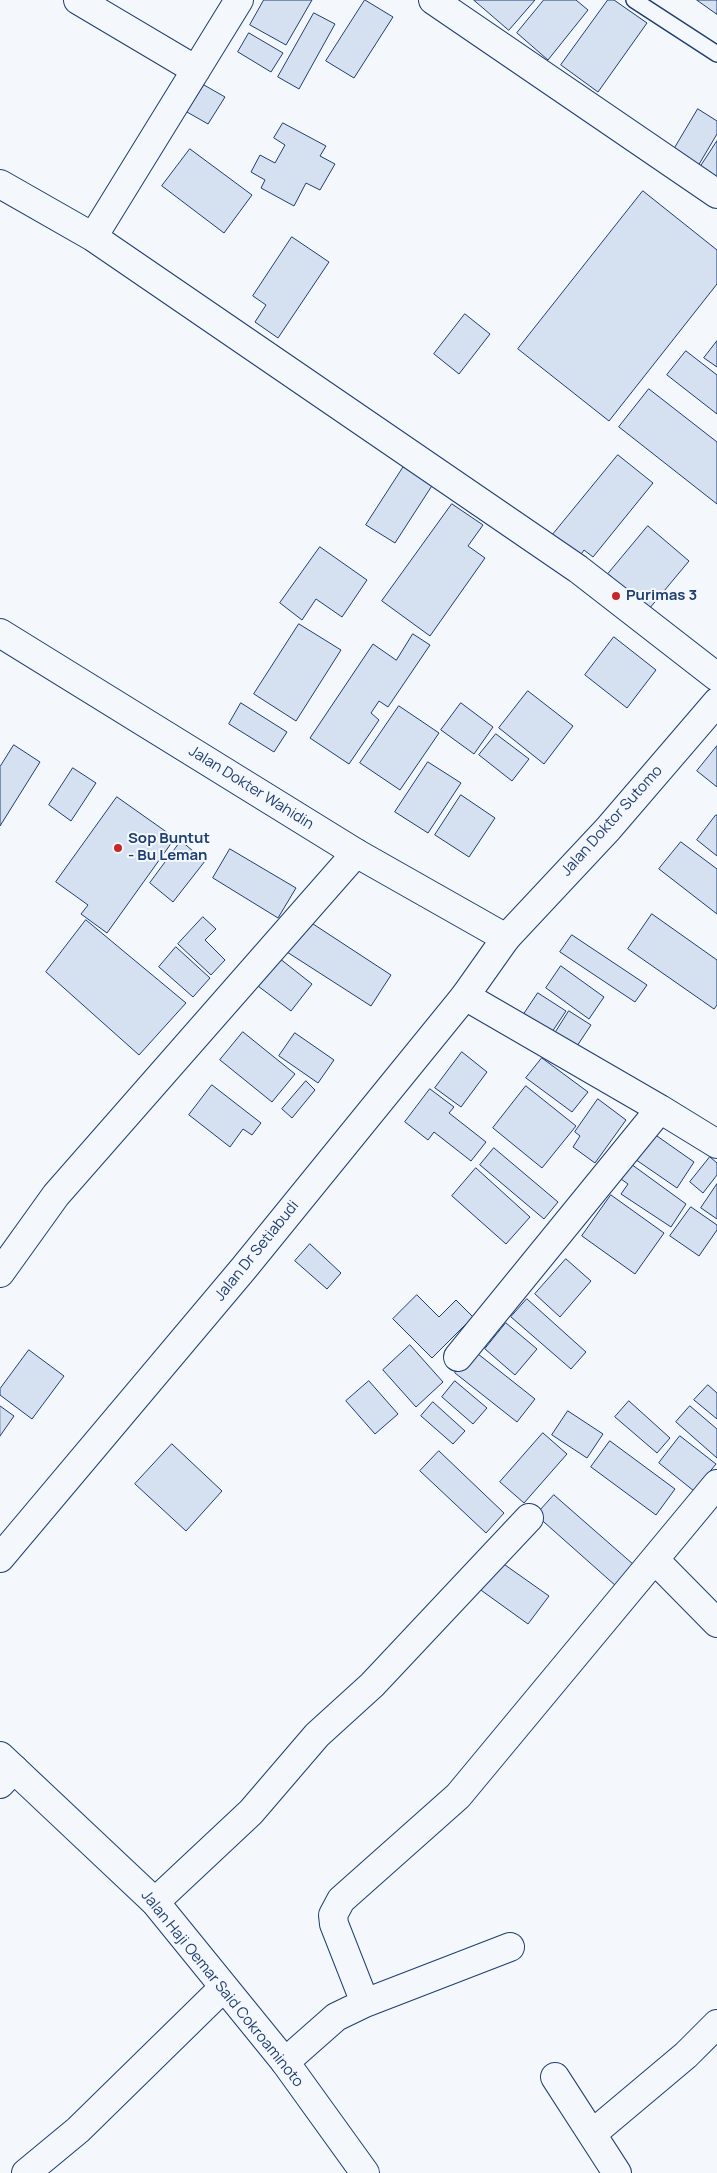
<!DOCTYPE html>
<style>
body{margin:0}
canvas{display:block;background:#f4f7fb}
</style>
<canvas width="717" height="2173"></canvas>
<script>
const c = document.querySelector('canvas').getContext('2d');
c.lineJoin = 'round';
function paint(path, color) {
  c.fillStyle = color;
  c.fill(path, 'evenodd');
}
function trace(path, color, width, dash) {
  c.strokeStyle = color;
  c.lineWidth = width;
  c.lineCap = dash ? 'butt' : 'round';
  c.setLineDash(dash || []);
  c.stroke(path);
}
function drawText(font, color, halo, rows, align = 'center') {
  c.font = font + ' Manrope,sans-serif';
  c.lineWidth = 4;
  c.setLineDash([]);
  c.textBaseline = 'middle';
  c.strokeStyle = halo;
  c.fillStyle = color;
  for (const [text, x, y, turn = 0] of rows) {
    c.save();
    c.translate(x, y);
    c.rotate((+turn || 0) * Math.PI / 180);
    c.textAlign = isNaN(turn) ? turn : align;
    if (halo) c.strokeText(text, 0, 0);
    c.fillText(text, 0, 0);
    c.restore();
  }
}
const building = new Path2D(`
 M264,0H312L286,45L250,25Z
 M365,0L393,17L354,78L326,61Z
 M474,0H535L509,30Z
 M544,0H576L588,10L548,60L517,33Z
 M608,0H614L647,23L598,92L561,65Z
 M697,0H717V14Z
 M314,13L335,24L299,89L278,77Z
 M249,33L283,53L271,72L238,52Z
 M204,85L225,97L208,124L187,112Z
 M698,109L717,121V134L698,166L673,151Z
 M283,123L326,146L320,156L335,164L320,190L306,183L294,206L261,188L265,180L251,172L260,155L275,163L285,145L274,138Z
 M717,141V180L699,169Z
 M190,149L252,195L224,233L162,186Z
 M643,191L717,250V284L609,421L518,349Z
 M292,237L329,262L278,338L255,322L266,305L253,296Z
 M465,314L490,334L459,374L434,354Z
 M717,341V367L704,358Z
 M686,351L717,375V414L667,375Z
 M649,389L717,442V504L619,427Z
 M618,455L653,483L593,557L584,550L577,560L550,538Z
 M406,463L435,481L395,543L366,525Z
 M452,504L483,525L468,546L485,558L430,636L382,601Z
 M648,526L689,561L649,609L608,574Z
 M320,547L367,580L342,617L316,599L302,620L280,603Z
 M299,624L341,650L296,721L254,694Z
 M413,634L430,645L388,707L379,701L371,713L379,720L349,764L310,738L373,644L396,660Z
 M614,637L656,670L627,708L585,675Z
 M528,691L573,726L544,764L499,728Z
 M241,703L287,732L274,752L229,724Z
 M461,703L493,727L474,754L441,730Z
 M399,706L439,733L400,790L360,763Z
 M496,734L529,759L512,781L479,755Z
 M14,745L40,762L0,826V767Z
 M717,746V787L697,771Z
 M428,762L461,783L428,833L395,812Z
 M73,768L96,783L71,821L49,805Z
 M461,795L495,818L469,857L435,835Z
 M117,797L175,838L107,933L81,914L88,905L56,882Z
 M716,815H717V856L697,840Z
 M181,841L205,861L173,902L150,883Z
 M681,842L717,869V914L659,869Z
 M230,849L296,888L278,918L213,878Z
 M652,914L717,960V1005L714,1009L628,949Z
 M203,917L216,929L205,940L225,960L211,975L178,944Z
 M86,920L186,1003L139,1055L46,972Z
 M307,920L391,975L371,1006L287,952Z
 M572,935L647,985L635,1002L560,952Z
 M176,947L210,978L193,997L159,967Z
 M279,958L312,984L291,1011L258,986Z
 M561,966L604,997L589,1019L546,988Z
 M538,993L566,1011L552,1032L524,1014Z
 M569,1011L591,1025L573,1052L552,1038Z
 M243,1032L295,1074L272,1102L220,1060Z
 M295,1033L334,1060L318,1083L279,1056Z
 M462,1052L487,1072L461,1107L435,1088Z
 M542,1058L588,1092L572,1112L526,1078Z
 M306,1081L315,1090L292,1118L282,1109Z
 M212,1085L261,1123L252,1135L243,1129L230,1147L189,1115Z
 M526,1086L576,1126L542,1168L493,1128Z
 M430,1089L454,1107L449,1113L486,1142L471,1161L434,1132L428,1140L405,1122Z
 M598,1099L626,1120L595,1163L573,1147L580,1136L575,1132Z
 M647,1129L694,1162L677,1188L629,1155Z
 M494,1148L558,1202L544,1219L480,1165Z
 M710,1157L717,1163V1175L703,1193L690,1182Z
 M631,1164L686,1204L671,1227L621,1194L628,1184L621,1179Z
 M476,1168L530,1217L506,1244L452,1196Z
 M717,1184V1219L701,1208Z
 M611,1195L664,1233L635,1274L582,1236Z
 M691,1207L717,1225V1230L699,1256L670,1236Z
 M310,1244L341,1273L327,1289L295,1261Z
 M566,1259L591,1281L560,1317L535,1294Z
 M417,1295L439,1317L456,1300L473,1317L432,1358L393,1319Z
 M527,1299L586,1352L571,1369L511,1317Z
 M506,1323L537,1349L515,1375L485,1349Z
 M410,1345L443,1382L416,1407L383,1370Z
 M29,1350L64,1376L32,1419L0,1395V1389Z
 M473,1350L535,1399L517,1422L455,1373Z
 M369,1381L398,1414L375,1434L346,1401Z
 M455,1381L487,1408L473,1424L442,1397Z
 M708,1385L717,1393V1419L694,1400Z
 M629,1401L670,1438L657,1453L615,1417Z
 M433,1402L465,1431L453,1444L421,1416Z
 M0,1406L14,1416L0,1436Z
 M690,1406L717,1429V1458L676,1422Z
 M568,1411L603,1434L587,1458L552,1435Z
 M543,1433L567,1454L524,1503L500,1482Z
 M680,1436L716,1464L694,1491L659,1463Z
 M610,1441L675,1489L656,1515L591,1467Z
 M172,1444L222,1491L186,1531L135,1484Z
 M439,1451L504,1513L486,1533L420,1471Z
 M554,1495L634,1565L616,1586L536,1515Z
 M498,1560L549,1596L528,1624L478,1588Z`);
paint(building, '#d5e0f0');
trace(building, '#1d3f73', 1);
const lane = new Path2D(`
 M634,0L717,54`);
const street = new Path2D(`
 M78,0L196,70
 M433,0L717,194
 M0,184L93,237L578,569L717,677
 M93,237L239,0
 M465,996L660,1109L717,1144
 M0,1273L56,1195L356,853
 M458,1357L660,1109
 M655,1560L717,1623
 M0,1784L14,1769
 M155,1902L251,1812L317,1735L372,1685L529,1518
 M365,2003L334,1924L333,1915L341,1900L458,1796L717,1484
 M285,2062L336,2017L365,2003L510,1947
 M555,2077L617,2173
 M592,2134L686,2055L717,2024
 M26,2173L78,2130L223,1988`);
const secondary = new Path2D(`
 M0,633L356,853L506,938`);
const primary = new Path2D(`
 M0,1756L155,1902L285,2062L365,2173`);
const highway = new Path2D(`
 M0,1558L244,1268L465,996L506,938L608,829L717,702`);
trace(lane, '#1d3f73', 18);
trace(street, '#1d3f73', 30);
trace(secondary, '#1d3f73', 30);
trace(primary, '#1d3f73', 30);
trace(highway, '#1d3f73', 30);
trace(lane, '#f4f7fb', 15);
trace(street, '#f4f7fb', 28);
trace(secondary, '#f4f7fb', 28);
trace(primary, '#f4f7fb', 28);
trace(highway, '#f4f7fb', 28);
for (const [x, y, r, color] of [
 [616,596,5,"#c62828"],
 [118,848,5,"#c62828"]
]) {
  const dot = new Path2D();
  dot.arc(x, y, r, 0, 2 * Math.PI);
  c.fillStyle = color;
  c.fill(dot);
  trace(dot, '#f4f7fb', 2);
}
drawText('bold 15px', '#1d3f73', '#f4f7fb', [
 ["Purimas 3",626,596],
 ["Sop Buntut",128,839],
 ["- Bu Leman",128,856]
], 'left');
drawText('15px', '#1d3f73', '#f4f7fb', [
 ["Jalan Dokter Wahidin",251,788,32],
 ["Jalan Doktor Sutomo",612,821,-48],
 ["Jalan Dr Setiabudi",257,1251,-51],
 ["Jalan Haji Oemar Said Cokroaminoto",222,1989,51]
]);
</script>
